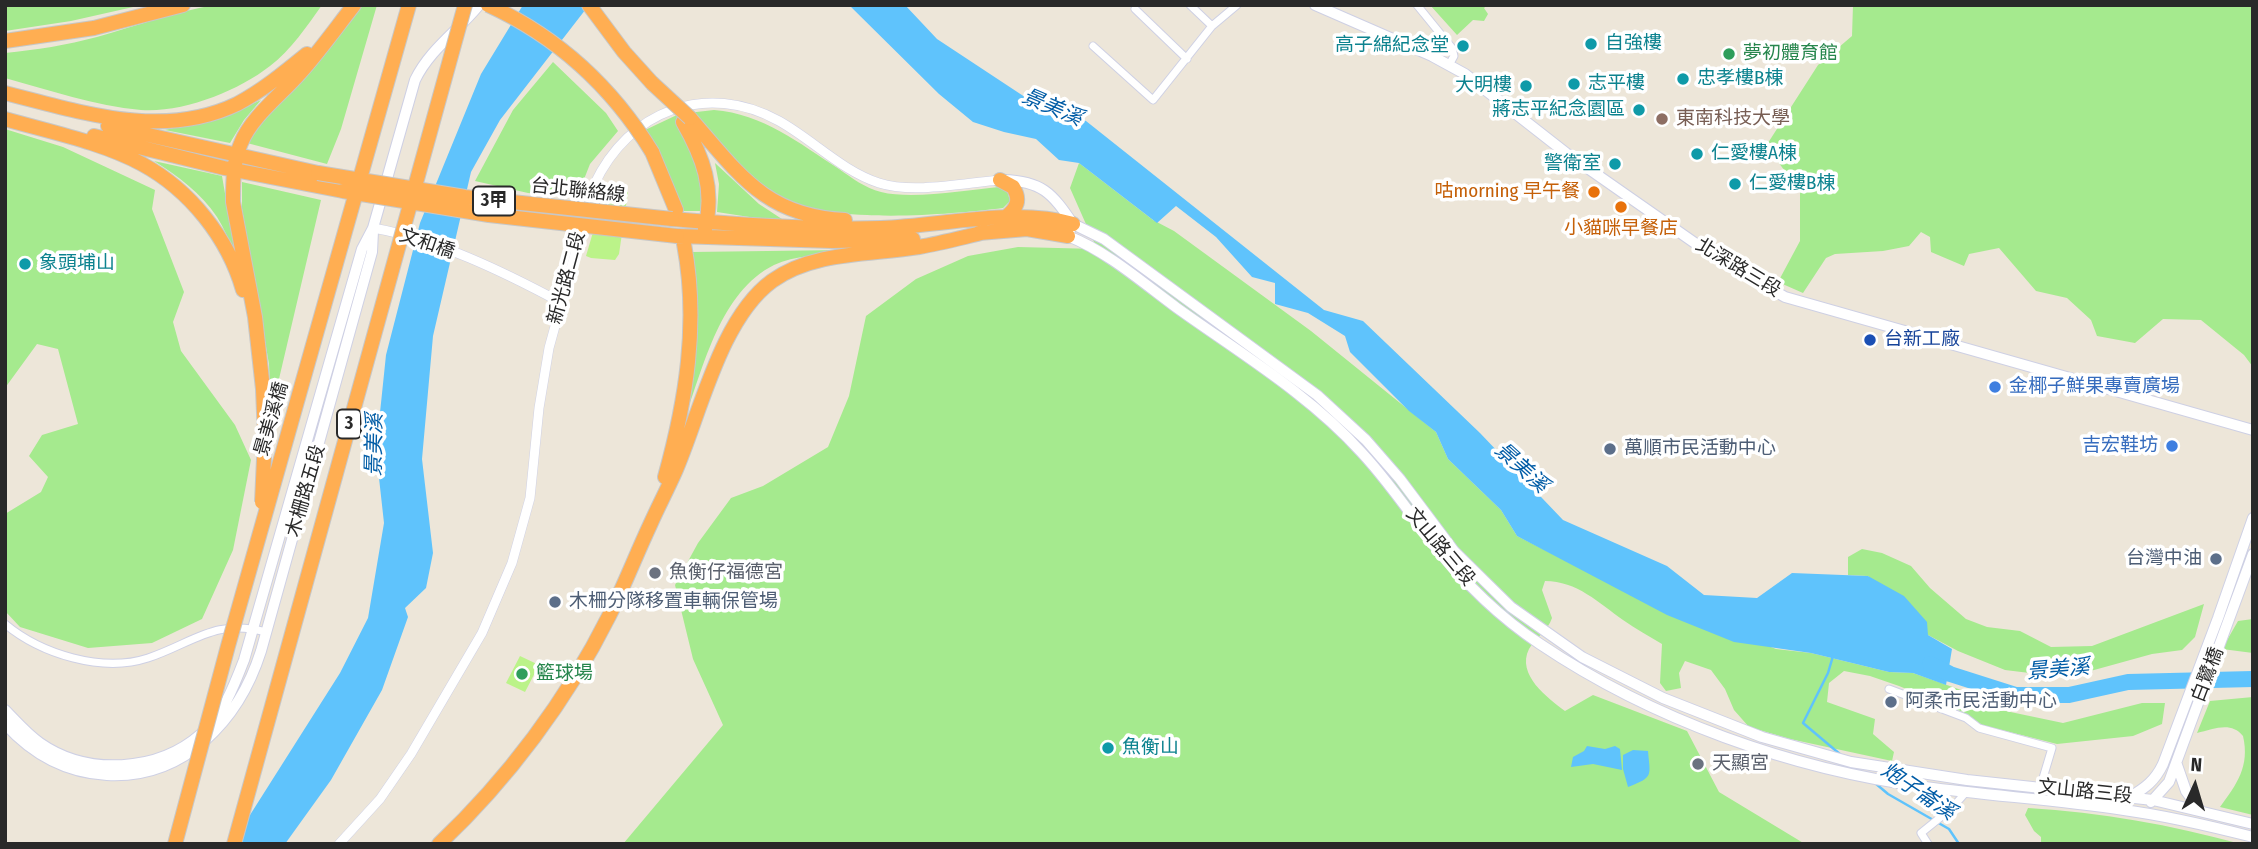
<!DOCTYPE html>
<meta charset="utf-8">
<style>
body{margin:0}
#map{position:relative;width:2258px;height:849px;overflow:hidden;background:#ede6d9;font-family:"Fira Sans Condensed",sans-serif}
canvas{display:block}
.frame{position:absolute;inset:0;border:7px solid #292929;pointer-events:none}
.north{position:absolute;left:2160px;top:751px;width:70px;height:70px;-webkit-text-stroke:5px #fff;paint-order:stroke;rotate:4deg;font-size:19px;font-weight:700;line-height:28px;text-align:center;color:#292929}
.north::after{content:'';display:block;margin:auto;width:24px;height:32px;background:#292929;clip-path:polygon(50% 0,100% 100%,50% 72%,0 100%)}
</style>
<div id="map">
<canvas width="2258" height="849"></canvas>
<div class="frame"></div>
<div class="north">N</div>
</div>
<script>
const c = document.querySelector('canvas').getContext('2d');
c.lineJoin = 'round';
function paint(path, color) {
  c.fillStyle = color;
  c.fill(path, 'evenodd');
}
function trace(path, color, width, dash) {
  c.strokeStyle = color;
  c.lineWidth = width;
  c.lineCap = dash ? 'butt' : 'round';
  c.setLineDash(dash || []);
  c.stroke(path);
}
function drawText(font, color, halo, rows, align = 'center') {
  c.font = font + ' "Fira Sans Condensed","Noto Sans TC",sans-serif';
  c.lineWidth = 7;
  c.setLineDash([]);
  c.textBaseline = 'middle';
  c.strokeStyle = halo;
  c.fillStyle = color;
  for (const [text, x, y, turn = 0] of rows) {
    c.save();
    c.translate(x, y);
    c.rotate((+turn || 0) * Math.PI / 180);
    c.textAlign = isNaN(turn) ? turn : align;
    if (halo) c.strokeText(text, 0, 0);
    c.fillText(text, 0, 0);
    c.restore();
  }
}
paint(new Path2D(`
 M5,5H142L71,21L5,31Z
 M214,5H322C307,26 291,50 270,66C238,91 183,113 141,110C95,106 49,90 5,78V53C36,50 67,45 97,37C136,26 174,12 214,5Z
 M361,5H377L341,129L327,164L247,143L254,130Z
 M1430,5H1487L1484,8L1488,14L1484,21L1473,20L1457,35Z
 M1853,5H2253V367L2244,355L2201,320L2163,319L2135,343L2097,336L2091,320L2067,298L2036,291L1999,248L1969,254L1964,266L1931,252L1930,237L1921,232L1909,246L1883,251L1835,254L1826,258L1803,293L1778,282L1800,241V191L1766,146L1818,65L1852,36Z
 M553,62L606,113L618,131L590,164L577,197L528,193L475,181L513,110Z
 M261,100L244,120L230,143L165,130L230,114Z
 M714,110C763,114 799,143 839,169C852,178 865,188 881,192C913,200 966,190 999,187L1007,190L1010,201L1003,208C945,215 832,225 780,197C745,179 720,143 695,115L690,144L703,184L701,211H683L643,131L679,114Z
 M5,129L63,147L155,190L152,209L184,292L173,322L181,351L235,425L251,460L233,550L202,619L152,643L88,648L20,627L5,611V514L41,492L48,477L29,456L42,435L78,424L58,349L37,344L5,388Z
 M154,161L222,176L235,252C229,241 224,228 217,217C201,193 178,176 154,161Z
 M715,163L759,204L788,223L717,212L719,184Z
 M1079,163L1153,220L1174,231L1311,331L1436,432L1448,459L1501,510L1517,536L1612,584L1776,649L1811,653L1889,672L1913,673L1961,690L2001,710L2063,723L2142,703H2165L2162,724L2133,736L2057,744L1982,725L1963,712L1899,686L1870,676L1844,671L1829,683L1827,702L1875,719L1873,734L1894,752L1892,761L1790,739L1749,727L1734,710L1725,689L1711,670L1685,661L1679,673L1681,688L1666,691L1660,683L1662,644C1649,636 1636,629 1623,620C1599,603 1577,581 1545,581L1542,590L1552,618C1548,631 1535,638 1529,649C1516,675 1548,698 1565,711L1593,695L1687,731L1719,792L1805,844H623L723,725L693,659L675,585L698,543L731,498L763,486L828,447L849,396L866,316L916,279L968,256L1018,247L1097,249L1070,188Z
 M242,182L321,200L271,413L269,364L242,209Z
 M843,250C821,256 795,255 774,265C720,292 704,366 685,417C694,358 701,313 692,252Z
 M1862,549L1882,553L1911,566L1930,588L1966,619L1987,627L2020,631L2051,647L2092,646L2204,604L2195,637L2182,650L2152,654L2076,675L2054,676L2005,670L1958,651L1928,635L1868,576L1848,575V557Z
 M2253,619V653L2222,649L2238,621Z
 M2253,697V815L2220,807C2237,784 2250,766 2243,736C2231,721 2214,729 2197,733L2210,701Z
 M2028,808C2101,812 2171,825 2241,844H2041V837L2034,831L2025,815Z`), '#a5ea8e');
paint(new Path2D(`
 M606,188L628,192L619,254L615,260L591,258L586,256Z
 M520,656L539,665L525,692L506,683Z`), '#bbf389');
paint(new Path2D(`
 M523,5H589L500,120L471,172L433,336L422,459L433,553L426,588L405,608L408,617L382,690L331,780L285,844H228L243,826L340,673L368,618L384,523L376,451L386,355L420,223L481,74Z
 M849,5H905L937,39L1037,105L1086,121L1324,310L1363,321L1480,433L1563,520L1667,566L1704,595L1757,598L1792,573L1868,576L1904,596L1927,622L1928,635L1952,649L1946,685L1913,673L1889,672L1811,653L1734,642L1667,615L1517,536L1501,510L1448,459L1436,432L1409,411L1350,352L1345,336L1308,313L1275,304V283L1252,277L1216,237L1176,206L1157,223L1079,163L1059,160L1036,139L1004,132L973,122L939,94Z
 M1587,746L1605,749L1615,746L1620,749L1622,770L1593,764L1571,767L1573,757L1584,751Z
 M1633,750L1648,751C1650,776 1654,777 1628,787L1623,769V755Z`), '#5fc3fc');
trace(new Path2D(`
 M1833,656L1828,673L1803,723L1841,755
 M1875,783L1888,794L1949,829L1959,844`), '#5fc3fc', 2.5);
trace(new Path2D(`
 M1930,664L1950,674L2016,695H2069L2128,682L2253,679`), '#5fc3fc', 16);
const minor = new Path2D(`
 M1190,5L1212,26
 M1417,5L1452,48L1454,56L1449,65
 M1135,9L1187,59
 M1093,46L1153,100L1212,26L1237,5
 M5,624C41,654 102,673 148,658C193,643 215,618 266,632
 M1889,689L1966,718L1979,728L2052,748L2040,788
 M1928,844L1921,833L1952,808L1967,791`);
const tertiary = new Path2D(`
 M373,228C436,239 504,272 560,302
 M339,844L380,799L411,754L482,633L512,563L530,498L539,408L549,348L594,185C629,110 706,81 779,121C813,140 842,171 879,183C913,194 964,183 1000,180`);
const secondary = new Path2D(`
 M1315,5L1432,56L1465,74L1566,153L1712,255L1785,297L2253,430
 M1003,180C1042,181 1052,193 1073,224
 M1073,224L1104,239L1317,395L1366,440L1400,479L1454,551L1511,607L1582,657L1663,698L1762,737L1851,762L1967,780L2153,800L2253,824
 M1070,230L1068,236C1108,252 1143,283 1177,308C1240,353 1310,395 1362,453C1387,480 1408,510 1430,540C1461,579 1499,617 1540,644C1653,720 1791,769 1925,787C1992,796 2058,800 2124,810C2168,816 2210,826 2253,837
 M5,710C16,721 27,734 40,743C87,776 158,772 201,734C223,715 234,686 244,660L362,249L373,228L415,80C430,49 458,31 479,5
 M5,724C33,755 66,773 107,775C185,779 239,720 261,651L372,252L373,231
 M2177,765L2186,791L2199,809
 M2130,797C2145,788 2155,781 2163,764L2218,618L2253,518
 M2151,802L2169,782L2253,554`);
const motorway = new Path2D(`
 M589,5L624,52L652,83
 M5,41L94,28L183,5
 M5,93C81,112 162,140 237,104C262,91 285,72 307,54
 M690,118C739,174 765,216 845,220
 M5,119C50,132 101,142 142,164C190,190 228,238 243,290
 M683,122C703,157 715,189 705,229
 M108,126L318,173
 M94,136L224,168L343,191
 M652,152L676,210
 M1000,180L1013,187C1021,200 1017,208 1006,217
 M672,219C741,225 811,230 881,228C942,226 1014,207 1073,224
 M979,233L1027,229L1068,236
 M677,236L832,241L913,239
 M265,437L263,389L255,317L233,202C233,183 233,161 241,143C252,116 281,95 300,73C319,52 336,28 354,5
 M665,477C686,401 699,323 684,244
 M439,844C507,780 567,700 609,616C624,586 636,555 650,525C658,507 667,490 675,472C700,415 720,319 772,281C814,251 870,255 919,247C942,243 964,237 986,232`);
trace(minor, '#ced0e4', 9);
trace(tertiary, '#ced0e4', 10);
trace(secondary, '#ced0e4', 12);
trace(motorway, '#c7c7c7', 16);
trace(minor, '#fff', 7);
trace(tertiary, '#fff', 9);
trace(secondary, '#fff', 10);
trace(motorway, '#ffae52', 14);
const motorwayBridge = new Path2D(`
 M488,5C558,37 612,87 652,152
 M652,83L690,118
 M318,173L465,197L672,219
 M343,191L489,215L677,236
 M262,502L265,437
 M175,844L228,646L409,5
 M234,844L465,5`);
trace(motorwayBridge, '#c7c7c7', 16, []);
trace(motorwayBridge, '#ffae52', 14);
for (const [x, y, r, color] of [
 [1591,44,7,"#0f9aa8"],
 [1463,46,7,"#0f9aa8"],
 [1729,54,7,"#2e9e5b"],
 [1683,79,7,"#0f9aa8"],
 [1574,84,7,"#0f9aa8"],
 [1526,86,7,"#0f9aa8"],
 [1639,110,7,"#0f9aa8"],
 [1662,119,7,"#8d6e63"],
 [1697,154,7,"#0f9aa8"],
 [1615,164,7,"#0f9aa8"],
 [1735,184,7,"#0f9aa8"],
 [1594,192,7,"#e8710a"],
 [1621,207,7,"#e8710a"],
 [25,264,7,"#0f9aa8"],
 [1870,340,7,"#1a4fb4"],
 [1995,387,7,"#3f7fe0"],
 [2172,446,7,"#3f7fe0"],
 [1610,449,7,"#5c6f8a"],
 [2216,559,7,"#5c6f8a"],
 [655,573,7,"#6b7280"],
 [555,602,7,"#5c6f8a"],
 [522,674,7,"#2e9e5b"],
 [1891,702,7,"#5c6f8a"],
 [1108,748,7,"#0f9aa8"],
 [1698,764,7,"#6b7280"]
]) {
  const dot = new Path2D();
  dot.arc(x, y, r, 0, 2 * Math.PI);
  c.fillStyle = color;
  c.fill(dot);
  trace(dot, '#fff', 2.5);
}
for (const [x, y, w] of [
 [494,201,42],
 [349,424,24]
]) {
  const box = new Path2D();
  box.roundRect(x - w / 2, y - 14.5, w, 29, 5);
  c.fillStyle = '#fff';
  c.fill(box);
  trace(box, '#292929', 2);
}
drawText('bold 18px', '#292929', null, [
 ["3甲",494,201],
 ["3",349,424]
]);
drawText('19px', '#0d838f', '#fff', [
 ["自強樓",1605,44],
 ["高子綿紀念堂",1449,46,"right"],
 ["忠孝樓B棟",1697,79],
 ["志平樓",1588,84],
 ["大明樓",1512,86,"right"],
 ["蔣志平紀念園區",1625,110,"right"],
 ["仁愛樓A棟",1711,154],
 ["警衛室",1601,164,"right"],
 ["仁愛樓B棟",1749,184],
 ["象頭埔山",39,264],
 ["魚衡山",1122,748]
], 'left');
drawText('19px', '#27864d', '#fff', [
 ["夢初體育館",1743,54],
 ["籃球場",536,674]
], 'left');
drawText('19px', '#785e54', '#fff', [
 ["東南科技大學",1676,119]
], 'left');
drawText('19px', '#292929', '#fff', [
 ["台北聯絡線",578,191,6],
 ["文和橋",427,244,19],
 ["北深路三段",1738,268,31],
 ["新光路二段",567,278,-75],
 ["景美溪橋",272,419,-74],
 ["木柵路五段",306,491,-74],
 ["文山路三段",1440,547,50],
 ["白鷺橋",2208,675,-69],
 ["文山路三段",2085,792,6]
]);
drawText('19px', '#c56008', '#fff', [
 ["咕morning 早午餐",1580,192],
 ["小貓咪早餐店",1621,229,"center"]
], 'right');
drawText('19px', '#164399', '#fff', [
 ["台新工廠",1884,340]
], 'left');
drawText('19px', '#366cbe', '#fff', [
 ["金椰子鮮果專賣廣場",2009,387],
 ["吉宏鞋坊",2158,446,"right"]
], 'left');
drawText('19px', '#4e5e75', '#fff', [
 ["萬順市民活動中心",1624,449],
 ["台灣中油",2202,559,"right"],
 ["木柵分隊移置車輛保管場",569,602],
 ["阿柔市民活動中心",1905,702]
], 'left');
drawText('19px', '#5b616d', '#fff', [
 ["魚衡仔福德宮",669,573],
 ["天顯宮",1712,764]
], 'left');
drawText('italic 21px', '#005ca6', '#fff', [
 ["景美溪",1052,108,23],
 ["景美溪",375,445,-89],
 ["景美溪",1521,468,42],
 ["景美溪",2058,670,-5],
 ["炮子崙溪",1918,792,34]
]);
</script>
